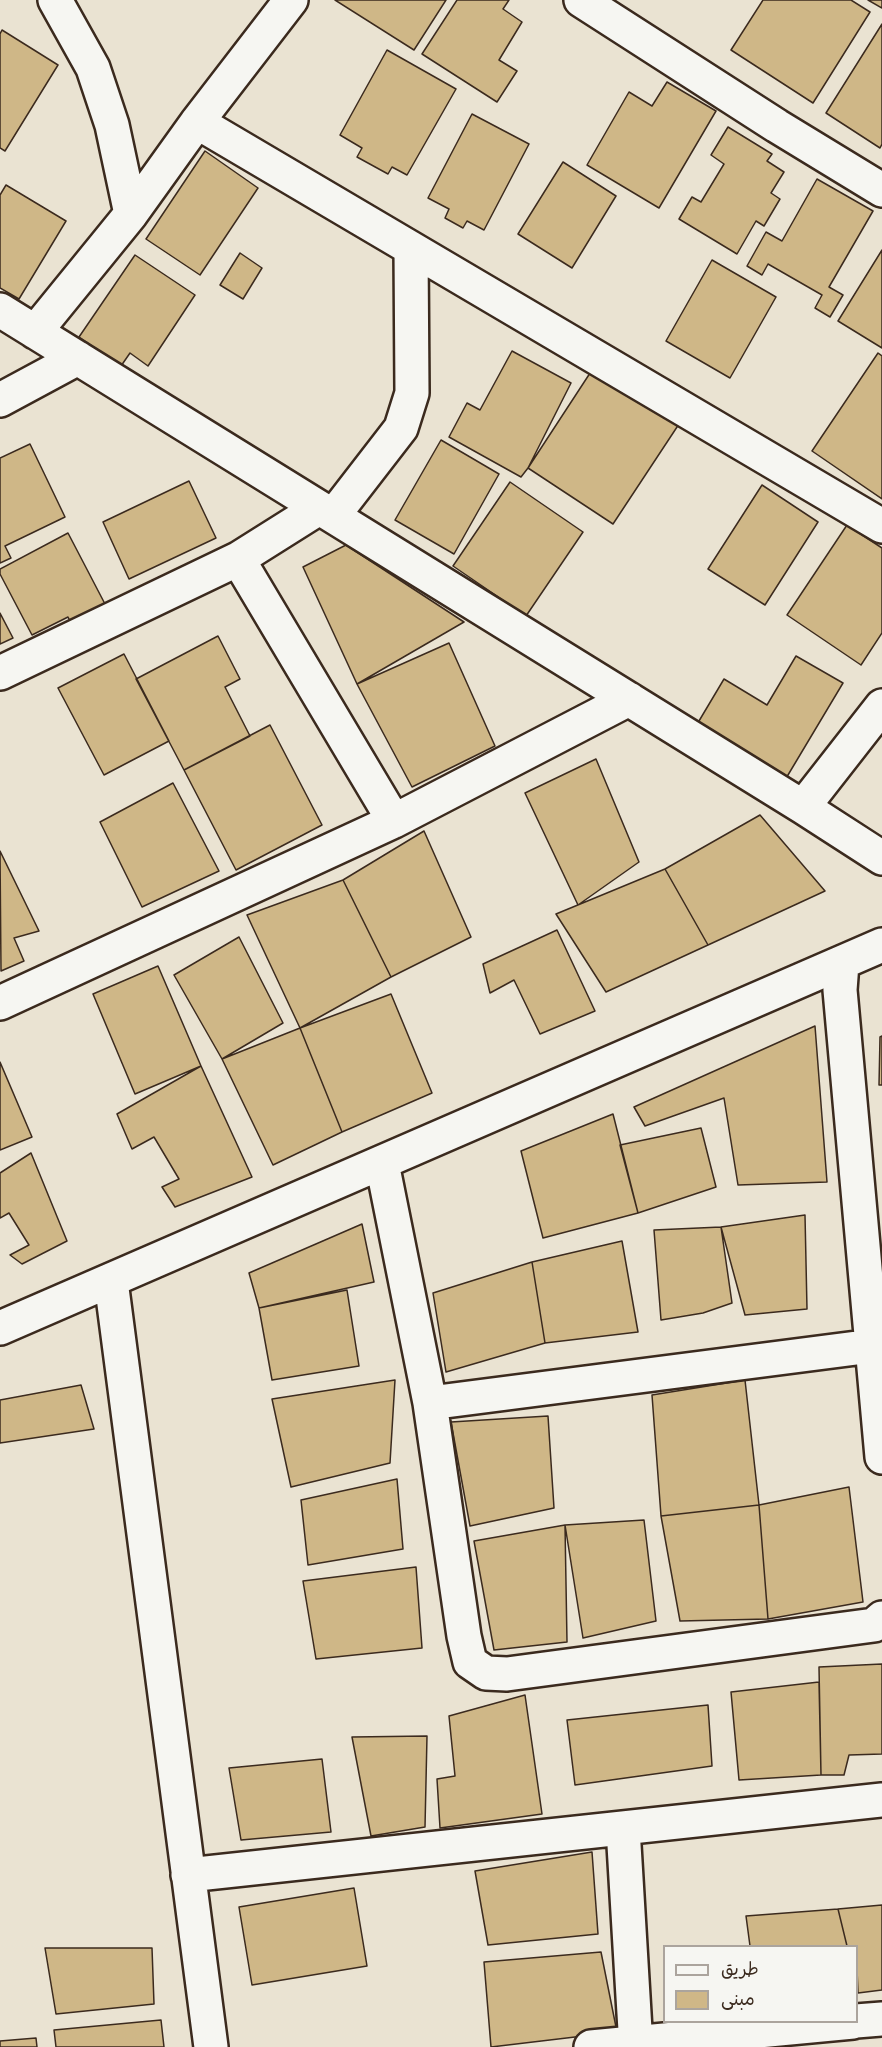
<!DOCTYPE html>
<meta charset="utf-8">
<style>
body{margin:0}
#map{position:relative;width:882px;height:2047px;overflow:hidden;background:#eae3d2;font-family:Dekko,"Playpen Sans Arabic",sans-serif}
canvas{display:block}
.legend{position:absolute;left:663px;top:1945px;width:195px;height:78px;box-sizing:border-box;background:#f6f6f2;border:2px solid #aba49d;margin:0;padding:8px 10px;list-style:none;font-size:18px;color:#3b2a1e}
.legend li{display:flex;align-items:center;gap:12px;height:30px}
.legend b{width:30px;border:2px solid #aba49d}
</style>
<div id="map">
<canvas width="882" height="2047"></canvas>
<ul class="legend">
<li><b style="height:8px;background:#f6f6f2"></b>طريق</li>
<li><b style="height:16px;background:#cfb787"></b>مبنى</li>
</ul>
</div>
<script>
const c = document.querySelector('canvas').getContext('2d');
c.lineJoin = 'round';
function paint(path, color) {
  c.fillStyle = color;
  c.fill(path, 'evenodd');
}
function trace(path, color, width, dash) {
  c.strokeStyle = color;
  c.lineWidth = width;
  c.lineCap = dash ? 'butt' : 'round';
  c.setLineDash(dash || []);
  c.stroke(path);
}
const building = new Path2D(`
 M335,0H446L414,50Z
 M457,0H509L503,9L522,22L499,60L517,71L497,102L422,54Z
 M763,0H851L870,12L813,103L731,50Z
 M868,0H882V8Z
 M882,24V144L880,148L826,113Z
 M2,30L58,65L5,151L0,148V34Z
 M387,50L456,89L407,175L392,167L388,174L357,157L362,148L340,135Z
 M667,82L716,111L659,208L587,165L629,92L652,106Z
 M472,114L529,144L484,230L467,221L463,228L445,218L449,209L428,198Z
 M728,127L772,154L767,161L784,172L771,193L780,199L764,226L756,221L737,254L679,219L692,197L701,202L724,164L711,155Z
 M205,151L258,188L200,275L146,239Z
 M563,162L616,196L572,268L518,234Z
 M817,179L873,211L829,287L843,295L830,317L815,308L822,295L768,264L762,275L747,266L766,232L782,241Z
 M6,185L66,221L19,299L0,288V195Z
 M882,250V348L838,321Z
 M240,253L262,268L243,299L220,285Z
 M135,255L195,295L148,366L130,353L121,366L79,337Z
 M712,260L776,297L730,378L666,341Z
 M512,351L571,383L528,468L521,477L449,437L467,403L480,410Z
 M878,353L882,356V499L812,451Z
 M594,367L679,424L613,524L528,468Z
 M441,440L499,474L454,554L395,520Z
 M30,444L65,517L5,546L11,558L0,563V458Z
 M189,481L216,538L129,579L103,522Z
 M510,482L583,532L526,616L453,566Z
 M762,485L818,522L765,605L708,569Z
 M847,525L882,548V633L861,665L787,615Z
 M68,533L105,604L85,614L73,627L68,617L32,635L0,574V569Z
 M346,545L464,622L357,684L303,567Z
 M0,613L13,638L0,644Z
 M218,636L240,679L225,687L250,736L184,770L136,679Z
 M449,643L495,746L412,787L357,684Z
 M124,654L169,741L104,775L58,688Z
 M796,656L843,683L785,780L696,726L724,679L767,705Z
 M270,725L322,825L236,870L184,770Z
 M596,759L639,862L578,905L525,793Z
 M173,783L219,871L142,907L100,822Z
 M760,815L825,891L708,945L665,869Z
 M424,831L471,937L391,977L343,880Z
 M0,851L39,931L14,938L24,961L1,971Z
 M665,869L708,945L606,992L556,914Z
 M343,880L391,977L300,1028L247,915Z
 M557,930L595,1011L540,1034L514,980L490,993L483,964Z
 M239,937L283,1023L222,1059L174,975Z
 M158,966L201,1066L135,1094L93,994Z
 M391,994L432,1093L342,1132L300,1028Z
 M815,1026L827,1182L738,1185L724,1098L645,1126L634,1107Z
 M300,1028L342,1132L273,1165L222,1059Z
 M882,1036V1085H879L880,1037Z
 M0,1062L32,1137L0,1150Z
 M201,1066L252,1177L175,1207L162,1187L179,1179L154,1137L132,1149L117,1114Z
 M613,1114L638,1213L543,1238L521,1151Z
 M701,1128L716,1187L638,1213L620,1145Z
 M31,1153L67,1241L22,1264L10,1255L29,1245L9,1213L0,1218V1173Z
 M805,1215L807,1309L745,1315L721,1227Z
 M362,1224L374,1282L259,1308L249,1273Z
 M721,1227L732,1303L703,1313L661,1320L654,1230Z
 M622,1241L638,1332L545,1343L532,1262Z
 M532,1262L545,1343L446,1372L433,1293Z
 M347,1290L359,1366L272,1380L259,1308Z
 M395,1380L390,1463L291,1487L272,1399Z
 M745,1380L759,1505L661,1516L652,1395Z
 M81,1385L94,1429L0,1443V1400Z
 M548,1416L554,1508L470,1526L451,1422Z
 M397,1479L403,1549L308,1565L301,1500Z
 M849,1487L863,1602L768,1619L759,1505Z
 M759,1505L768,1619L680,1621L661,1516Z
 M644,1520L656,1621L583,1638L565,1525Z
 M565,1525L567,1642L494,1650L474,1541Z
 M416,1567L422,1648L316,1659L303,1581Z
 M882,1664V1754L849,1755L844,1775H821L819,1667Z
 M819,1682L821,1775L739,1780L731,1692Z
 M525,1695L542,1814L440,1828L437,1779L455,1776L449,1716Z
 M708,1705L712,1766L575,1785L567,1720Z
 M427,1736L425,1827L371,1836L352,1737Z
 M322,1759L331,1832L241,1840L229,1768Z
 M592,1852L598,1934L488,1945L475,1871Z
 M354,1888L367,1966L252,1985L239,1907Z
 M882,1905V1990L858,1993L856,1946H847L838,1909Z
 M838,1909L847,1946H750L746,1916Z
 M45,1948H152L154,2004L56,2014Z
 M601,1952L617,2032L491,2047L484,1962Z
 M161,2020L164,2047H56L54,2030Z
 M36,2038L37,2047H0V2041Z`);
paint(building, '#cfb787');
trace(building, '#3b2a1e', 1.5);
const minor = new Path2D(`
 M55,0L93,68L112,125L131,214
 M581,0L777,126L882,190
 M197,122L882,526
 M0,310L803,807L882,858
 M35,332L131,214L197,122L291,0
 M0,400L78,358
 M333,516L401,428L412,393L411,249
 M238,559L394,821
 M0,673L238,559L319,508
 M803,807L882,706
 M842,963L840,990L882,1457
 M0,1003L394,821L629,699
 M382,1163L430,1403L464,1636L470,1662L486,1673L507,1674L874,1625L882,1618
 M111,1281L211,2047
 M0,1328L882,945
 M430,1403L872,1346L882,1347
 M623,1828L636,2047
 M188,1875L882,1800
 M856,2021L882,2019
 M591,2047L853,2022`);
trace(minor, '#3b2a1e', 38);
trace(minor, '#f6f6f2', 33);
</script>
